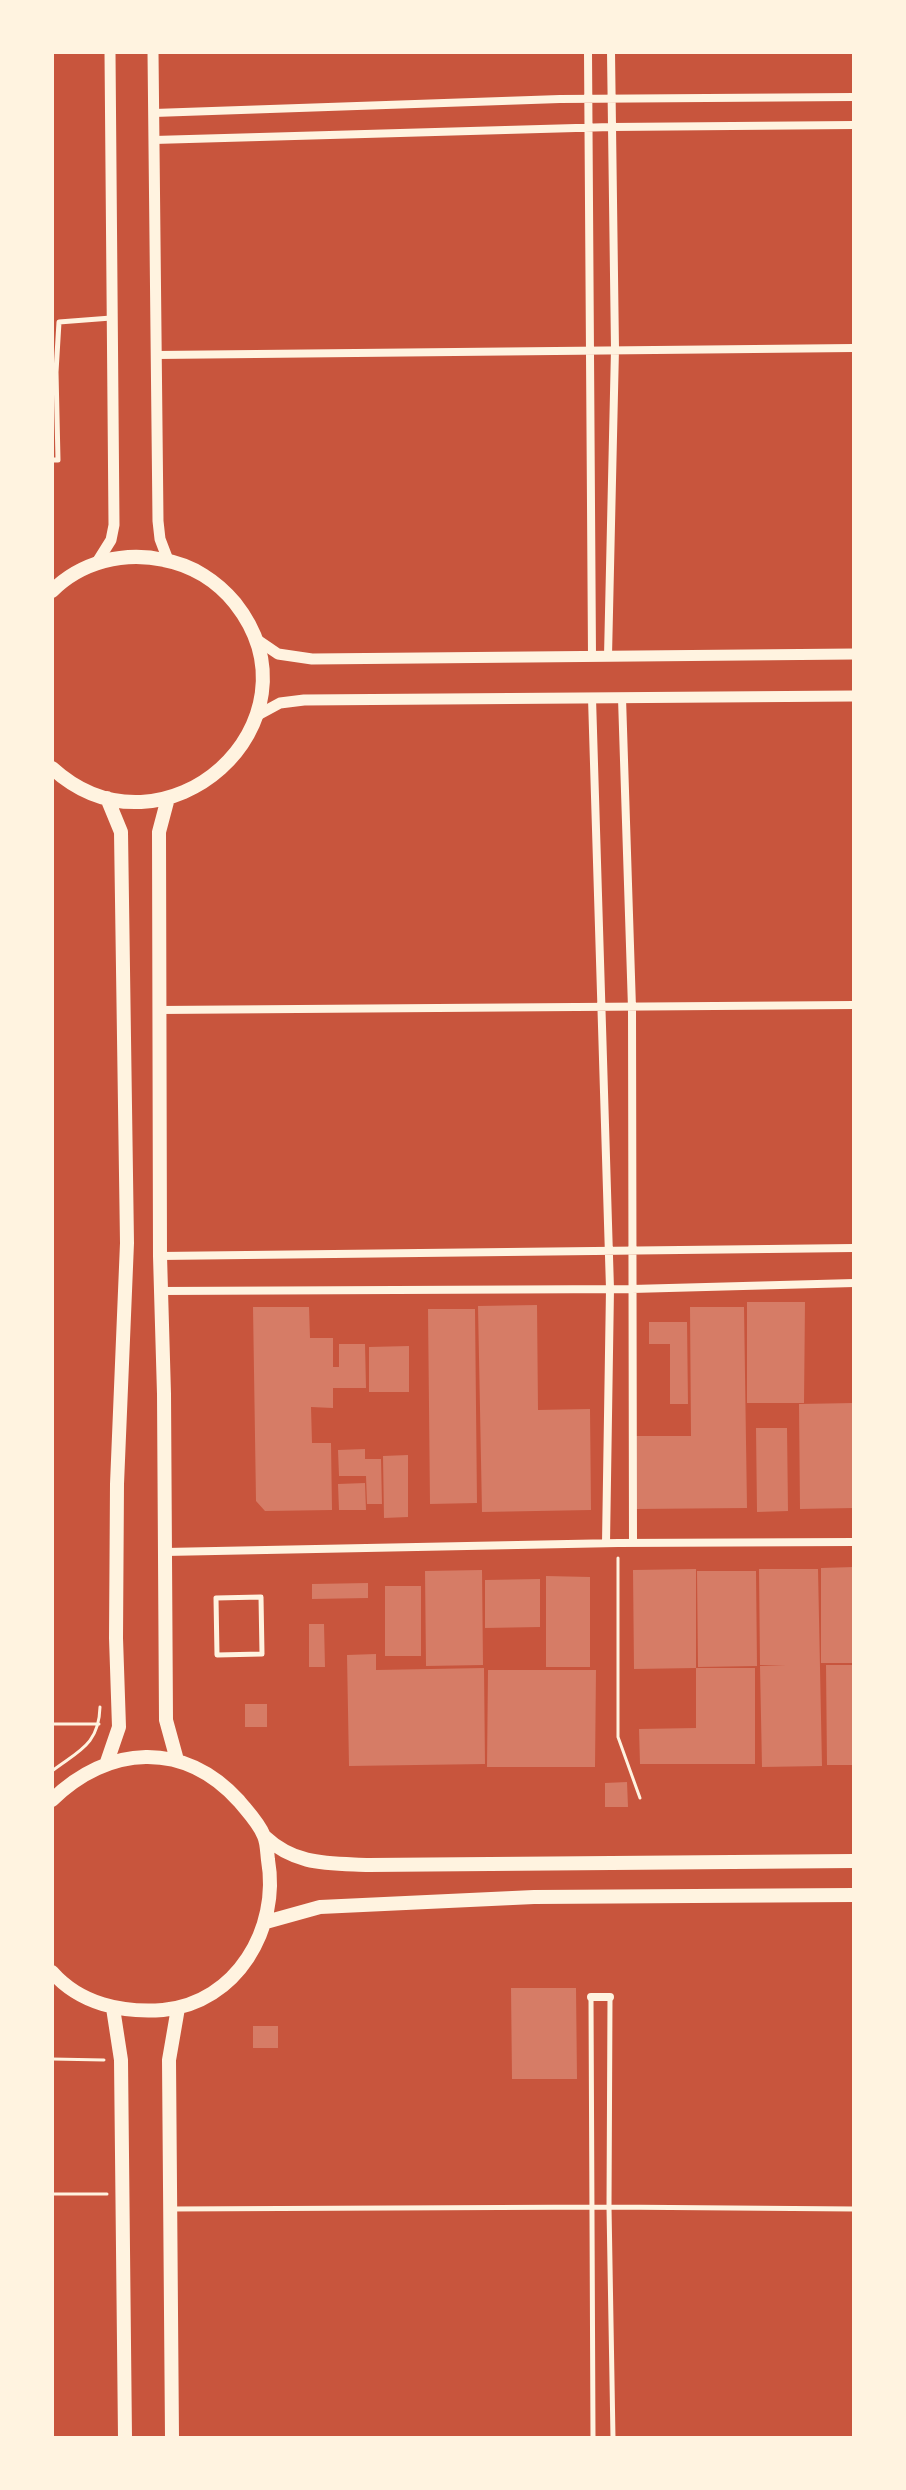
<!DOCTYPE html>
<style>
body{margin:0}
#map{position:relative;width:906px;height:2490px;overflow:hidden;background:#c8553d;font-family:"IBM Plex Sans",sans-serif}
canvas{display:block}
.frame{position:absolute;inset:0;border:54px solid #fff3e0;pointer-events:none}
</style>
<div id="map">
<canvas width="906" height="2490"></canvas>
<div class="frame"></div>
</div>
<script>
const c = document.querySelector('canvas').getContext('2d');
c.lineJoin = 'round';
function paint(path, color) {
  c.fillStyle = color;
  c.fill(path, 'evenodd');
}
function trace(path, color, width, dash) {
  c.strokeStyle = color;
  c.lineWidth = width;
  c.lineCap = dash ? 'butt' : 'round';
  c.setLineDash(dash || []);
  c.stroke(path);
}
paint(new Path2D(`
 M747,1302H805L804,1403H747Z
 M537,1305L538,1410L590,1409L591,1510L482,1512L478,1306Z
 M253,1307H309L310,1338H333V1367H339V1344H365L366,1388H333V1408L311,1407L312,1443H331L332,1510L265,1511L256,1501Z
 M690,1307H744L747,1508L635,1509V1436H691Z
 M428,1309H475L477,1503L430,1504Z
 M649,1322H687L688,1404H670V1344H649Z
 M409,1346V1392H369V1347Z
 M854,1403V1508L800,1509L799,1404Z
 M756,1428H787L788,1511L757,1512Z
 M365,1449V1459H381L382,1504H367L366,1476H339L338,1450Z
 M408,1455V1517L384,1518L383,1456Z
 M365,1483L366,1510H339L338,1484Z
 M854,1567V1663H821V1568Z
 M696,1569V1668L634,1669L633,1570Z
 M759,1569H818L822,1766L762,1767L760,1666L786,1665H760Z
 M482,1570L483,1665L426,1666L425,1571Z
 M697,1571H756L757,1666L698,1667Z
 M546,1576L590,1577V1667H546Z
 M540,1579V1627L485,1628V1580Z
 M368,1583V1598L312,1599V1584Z
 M385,1586H421V1656H385Z
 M309,1624H324L325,1667H309Z
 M376,1654V1670L484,1668L485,1764L349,1766L347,1655Z
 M826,1665H854V1765H827Z
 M696,1668H755V1764H640L639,1729L696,1728Z
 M488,1670H596L595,1767H487Z
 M245,1704H267V1727H245Z
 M627,1782L628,1807H605V1783Z
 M511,1988H576L577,2079H512Z
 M253,2026H278V2048H253Z`), '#d67c66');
trace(new Path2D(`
 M618,1558V1737L640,1798
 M52,1724H99
 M52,1771C78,1751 99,1745 100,1707
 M52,2059L104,2060
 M52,2194H107`), '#fff3e0', 3);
trace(new Path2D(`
 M52,460H58L56,372L59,322L111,318
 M261,1597L262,1654L217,1655L216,1598Z
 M610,1997L609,2207L613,2438
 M591,1998L593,2438
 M171,2209L609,2207L854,2209`), '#fff3e0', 5);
trace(new Path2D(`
 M588,52L592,656
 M154,113L560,99L854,97
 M154,140L611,127L854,125
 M156,355L854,348
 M608,656L615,349L611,52
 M592,698L610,1289L606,1543
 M622,698L632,1008L633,1543
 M159,1010L854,1005
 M160,1256L854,1248
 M160,1291L632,1289L854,1283
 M165,1552L618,1543L854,1542
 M591,1997H610`), '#fff3e0', 8);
trace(new Path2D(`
 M153,52L158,521L160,539L168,560
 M96,564L111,540L114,525L110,52
 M256,639L278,654L312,659L854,654
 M256,716L280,703L304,700L854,696`), '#fff3e0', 11);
trace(new Path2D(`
 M52,591C81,562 124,551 164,560C192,565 217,581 235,603C329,722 164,870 52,768
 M107,798L121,832L127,1243L117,1484L116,1638L119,1727L107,1762
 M168,798L159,832L160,1256L164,1394L166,1720L177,1760
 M52,1800C108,1745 184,1740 239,1801C247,1811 259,1823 264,1836C267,1842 267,1852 268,1860C280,1928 237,2003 163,2010C122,2013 80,2004 52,1972
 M264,1836C296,1866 328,1863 369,1865L854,1861
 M266,1922L320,1907L534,1897L854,1895
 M113,2008L121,2060L125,2438
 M172,2438L169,2060L178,2008`), '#fff3e0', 14);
</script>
